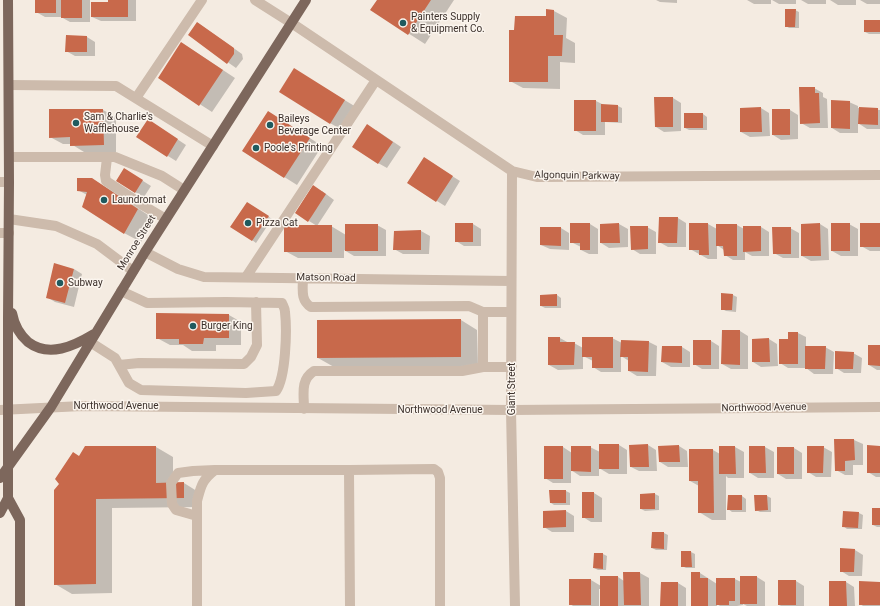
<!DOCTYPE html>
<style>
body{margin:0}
canvas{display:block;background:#f4ebe1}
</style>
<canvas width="880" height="606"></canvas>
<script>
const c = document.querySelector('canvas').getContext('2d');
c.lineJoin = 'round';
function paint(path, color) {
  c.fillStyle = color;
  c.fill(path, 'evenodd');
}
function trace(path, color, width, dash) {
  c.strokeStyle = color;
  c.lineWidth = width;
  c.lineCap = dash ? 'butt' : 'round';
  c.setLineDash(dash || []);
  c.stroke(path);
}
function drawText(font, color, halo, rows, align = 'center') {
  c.font = font + ' Roboto,sans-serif';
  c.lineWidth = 3;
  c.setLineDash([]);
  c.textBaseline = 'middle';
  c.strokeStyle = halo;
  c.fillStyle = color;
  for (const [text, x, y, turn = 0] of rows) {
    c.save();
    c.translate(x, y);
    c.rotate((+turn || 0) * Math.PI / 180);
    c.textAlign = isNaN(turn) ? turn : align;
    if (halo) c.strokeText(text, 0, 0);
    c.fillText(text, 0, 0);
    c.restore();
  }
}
paint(new Path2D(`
 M36,0H90V22H70L61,17H45L36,12Z
 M109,0H136V21H101L92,17L109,3Z
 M378,0H454L425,44L372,10Z
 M656,0H677V3L660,2Z
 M747,0H771V4H754Z
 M772,0H796V4H779Z
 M801,0H826V4H808Z
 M830,0H856V5H838Z
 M860,0H880V4H867Z
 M795,10L799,12V28H789L786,26Z
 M554,11L567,18L566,38L575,43V63L560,62V89L523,88L510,81L515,31L547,17Z
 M880,21V34H869L865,32Z
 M198,23L242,54L243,59L236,68L189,35Z
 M87,37L95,42V56H75L66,51Z
 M182,43L235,78L212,112L159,78Z
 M310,79L361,110L347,133L330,123Z
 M814,88L823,93V97L827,99L828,128H810L801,123Z
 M673,98L681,103V131L664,132L656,127Z
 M596,101L604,105L618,106L622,108V123L605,122V135H583L575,130Z
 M849,102L858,106V108L880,110V129H867L858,123V133H840L832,128Z
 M761,108L769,113L770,136L750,137L741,132Z
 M50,110H103L116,117V152H84L71,144H63L50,137Z
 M790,110L798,115V139L781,140L773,135Z
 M703,114L707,117V130H689L685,128Z
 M281,119L322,146L297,185L243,151Z
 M156,125L186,145L176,161L168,156Z
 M376,130L401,147L387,168L378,163Z
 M433,164L460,181L445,206L437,201Z
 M132,174L151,186L144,197L135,192Z
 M92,179L109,189L154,219L141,242L124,233L87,195L78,190Z
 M322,191L334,200L317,226L309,221Z
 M247,203L272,219L256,243L252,240Z
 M678,218L686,223V247H668L659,242Z
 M473,224L481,229V246H464L456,241Z
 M590,224L598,229V254H589L581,250V247L571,242Z
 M619,224L628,229V247L609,248L601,243V225Z
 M690,224H708L717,229L737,225L744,229L761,227L769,232V256H752L745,252V260H733L725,255L724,250L717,245V259H708L690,249Z
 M820,224L828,229L829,260L811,261L802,256Z
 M849,224L858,229V256H841L832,251Z
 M880,224V251H870L861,246Z
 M377,225L386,230V256H354L344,250V258H298L285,251L331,226L346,235Z
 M647,227L656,232V254H640L632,249Z
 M561,228L569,233V250L550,249L541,245Z
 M790,228L799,233V258H783L774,253Z
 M421,231L430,236L429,254H403L394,249L395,232Z
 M74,269L82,274L74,307L55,302L47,297Z
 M557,295L561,298V308H545L541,306Z
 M733,295L737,297L736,312L726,311L722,309Z
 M229,315L241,322V345H216V351H192L183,345H170L157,338Z
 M461,320L477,330L478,366L334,367L318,358Z
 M740,331L748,336V369H731L722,364Z
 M798,333L806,337V347H825L834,352L833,374H814L806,368H788L780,363L789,340Z
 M560,338L569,343H574L583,348L612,338L622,343L649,342L657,346L656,376H637L629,371V361L621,356V372H601L593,367V361L583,356V369L558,370L549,365Z
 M769,339L777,344L778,366L761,367L753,362Z
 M711,341L719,346V369H702L694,364Z
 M880,346V370H877L869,365Z
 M682,347L690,352V367H671L662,362Z
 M853,353L862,358L861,373H844L836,368Z
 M835,440H854L863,444V465H853V475H845L836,470Z
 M619,445L627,450V474H609L599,468V476H580L571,470V483H553L545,478L563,447L572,453L590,447L600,452Z
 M648,445L656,450L657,471H639L631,467Z
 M679,446L687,451L688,467H668L660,462Z
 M86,447H156L173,457V484L184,483L200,493V507L112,508V593L72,594L55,584L60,484Z
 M720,447H735L744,452V478H728L726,476V520H712L699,512V486L690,481V450H713L720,454Z
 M750,447H765L774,452V478H758L750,473Z
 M823,447L832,452L831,477H816L808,472Z
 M880,447V477H876L868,472Z
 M794,448L802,453V479H786L778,474Z
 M566,491L570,493V505H554L551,503Z
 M594,493L602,498V522H591L583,517Z
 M655,494L659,496V510L645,511L641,509Z
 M729,496H742L746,499V512H732L728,509Z
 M767,496L771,498V512H760L756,510Z
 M880,509V527H877L873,525Z
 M566,511L574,516V532H552L544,527Z
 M844,512L859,513L863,515L862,529H847L843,526Z
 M653,533H664L668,535L667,550H656L652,548Z
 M855,550L863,555L862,576H849L841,571Z
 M682,552H691L695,554V568H686L682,566Z
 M595,554H603L607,556L606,570H598L594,568Z
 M624,573H640L649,578V606H601V589H599V606H573L570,604L591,580L601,586L618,577L624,581Z
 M700,573L717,584L735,579L741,582L757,577L765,582V606H747L743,604V605L737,606H720L717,604V606H693Z
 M796,581L804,586V606H781L779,605Z
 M830,582H846L854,587L855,606H830Z
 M678,583L686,588V606H661Z
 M880,583V606H863L860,604Z`), '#0003');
paint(new Path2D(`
 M35,0H56V13H35Z
 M61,0H82V18H61Z
 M108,0H128V17H91V2H108Z
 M377,0H431L408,35L370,10Z
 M546,9L554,10V35H563L562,56H548V82H509V30H514L515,16H546Z
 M785,9H796L795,27H785Z
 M864,20H880V32H864Z
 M197,22L234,48V54L227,64L188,35Z
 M66,35L87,36V52H65Z
 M181,42L223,70L199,106L158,78Z
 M294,68L345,100L330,124L279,92Z
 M799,87H815V93H819L820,123L800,124Z
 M654,97H673V127H655Z
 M574,100H596V131H574Z
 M831,100L850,101V129L831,128Z
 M601,104L618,105V122H601Z
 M761,107L762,132H740V108Z
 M859,107L878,108V125L858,124Z
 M49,109H103L104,145L70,146V137L49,138Z
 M772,109H790V135H772Z
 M268,111L310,138L284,178L242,151Z
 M684,113H703V128H684Z
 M148,119L178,139L167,157L136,137Z
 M367,124L393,142L378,164L352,147Z
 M424,157L453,176L436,202L407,183Z
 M124,168L143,180L135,193L116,181Z
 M77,178H92L138,209L124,234L82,207L87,192L77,191Z
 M313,185L326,194L308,222L295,213Z
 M247,202L269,216L252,241L230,227Z
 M659,217H678L677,243H658Z
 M455,223H473V242H455Z
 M570,223H590V250H580V243H570Z
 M619,223L620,243H600V224Z
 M689,223H708L709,255H699V250H689Z
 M820,223L821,256H801V224Z
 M831,223H850V251H831Z
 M860,223H880V247H860Z
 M345,224H378V251H345Z
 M716,224H737V256H724L723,246H716Z
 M284,225H332V252H284Z
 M630,226H648V249L631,250Z
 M743,226H761V251L743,252Z
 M540,227H561V246L540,245Z
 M772,227H791V254H773Z
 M421,230V250H393L394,231Z
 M54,263L74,269L65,303L46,298Z
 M721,293L733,294L732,310H721Z
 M557,294V306H540V295Z
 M156,313L229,314V338H204L203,344H179V339H156Z
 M461,319V357L317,358V320Z
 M722,330H740V365L721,364Z
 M788,332H798V364H779V339H788Z
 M548,337H560V342H575L574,365H548Z
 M582,337H613V368H592V357H582Z
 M769,338L770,362H752V339Z
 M621,340L649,341L648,372L628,371V357H620Z
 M693,340H711V365H693Z
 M868,345H880V366L868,365Z
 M662,346H682V363L661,362Z
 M805,346H826L825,369H805Z
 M835,351L854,352L853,369H835Z
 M834,439H854L855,460L845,461V471H835Z
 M599,444H619V469H599Z
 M648,444L649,467H630L629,445Z
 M679,445L680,462H659L658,446Z
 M867,445L880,446V473H867Z
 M85,446H156V483L184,482V498L96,499V584L54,585V490L59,484L55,479L73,452L79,456Z
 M544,446H563V479H544Z
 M571,446H591V472L571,471Z
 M719,446H735L736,474H719Z
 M749,446H765L766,473H749Z
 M807,446H824L823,473H807Z
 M777,447H794V474H777Z
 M689,449H713L714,513H698V481H689Z
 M549,490H566V503H550Z
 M582,492H594V518H582Z
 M655,493V509H640V494Z
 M728,495H742V510H727Z
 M754,495H767L768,510L755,511Z
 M872,508H880V525H872Z
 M566,510V527L543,528V511Z
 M843,511L859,512L858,528L842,527Z
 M652,532H664V549L651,548Z
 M840,548L855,549L854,572H840Z
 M681,551H691L692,567H681Z
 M594,553H603V569L593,568Z
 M623,572H640L641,605H624Z
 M691,572H700V578H708V606H691Z
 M600,576H618V606H600Z
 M740,576H757V604H740Z
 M716,578H735V601H729V605H716Z
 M569,579H591V605H569Z
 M778,580H796V605H778Z
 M829,581H846L847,606H829Z
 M859,581L880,582V605H859Z
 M661,582H678V606H660Z`), '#c8694b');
trace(new Path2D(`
 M255,0L296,26L512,171L537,177L880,175
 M9,85L116,86L213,146
 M136,98L202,0
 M9,157H115L162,176L184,190
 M107,158L105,175L106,181L144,206L166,219
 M512,171L511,410L515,606
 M0,182H9
 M9,219L56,226L97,244L133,271
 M0,233H9
 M145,252L178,269L204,277L511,281
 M246,277L376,80
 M303,277C303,289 300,300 311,307L469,306L483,312H511
 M90,342L115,358L129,383L141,390L246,393L276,391C286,377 287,330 285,312C285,308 283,306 282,303L226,302L147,303L121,291
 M119,365L139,363L244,364L251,357L257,345L256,302
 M483,367H512
 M304,409C304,394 300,380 314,371H462L483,367V312
 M0,410L82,406L511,410L880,407
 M197,516L176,510L172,504L171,483L178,473L193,471L215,470
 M197,606V501C201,486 202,480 215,470H349
 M350,606L349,470L434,469L438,472L440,478V606`), '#cdbbac', 10);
trace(new Path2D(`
 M8,0L9,182L8,318V498L20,520V606
 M12,313C14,324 19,334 28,342C49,358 74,346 94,334
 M0,478L51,407L145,252L306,0
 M0,513L8,498`), '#7d675c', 10);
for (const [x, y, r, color] of [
 [403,23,4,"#1f5a5e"],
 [76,123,4,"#1f5a5e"],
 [270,125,4,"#1f5a5e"],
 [256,148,4,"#1f5a5e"],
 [104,200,4,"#1f5a5e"],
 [248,223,4,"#1f5a5e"],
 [60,283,4,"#1f5a5e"],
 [193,326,4,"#1f5a5e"]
]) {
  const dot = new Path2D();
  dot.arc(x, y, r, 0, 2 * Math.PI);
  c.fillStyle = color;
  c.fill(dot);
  trace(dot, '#fbf5ee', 1.5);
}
drawText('10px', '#3b302b', '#fbf5ee', [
 ["Painters Supply",411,17],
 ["& Equipment Co.",411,29],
 ["Sam & Charlie's",84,117],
 ["Wafflehouse",84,129],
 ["Baileys",278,119],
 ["Beverage Center",278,131],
 ["Poole's Printing",264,148],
 ["Laundromat",112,200],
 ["Pizza Cat",256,223],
 ["Subway",68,283],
 ["Burger King",201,326]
], 'left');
drawText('10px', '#3b302b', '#fbf5ee', [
 ["Algonquin Parkway",577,176,1],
 ["Monroe Street",137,243,-58],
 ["Matson Road",326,278,1],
 ["Giant Street",512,389,-90],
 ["Northwood Avenue",116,406],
 ["Northwood Avenue",764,408,-1],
 ["Northwood Avenue",440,410]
]);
</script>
